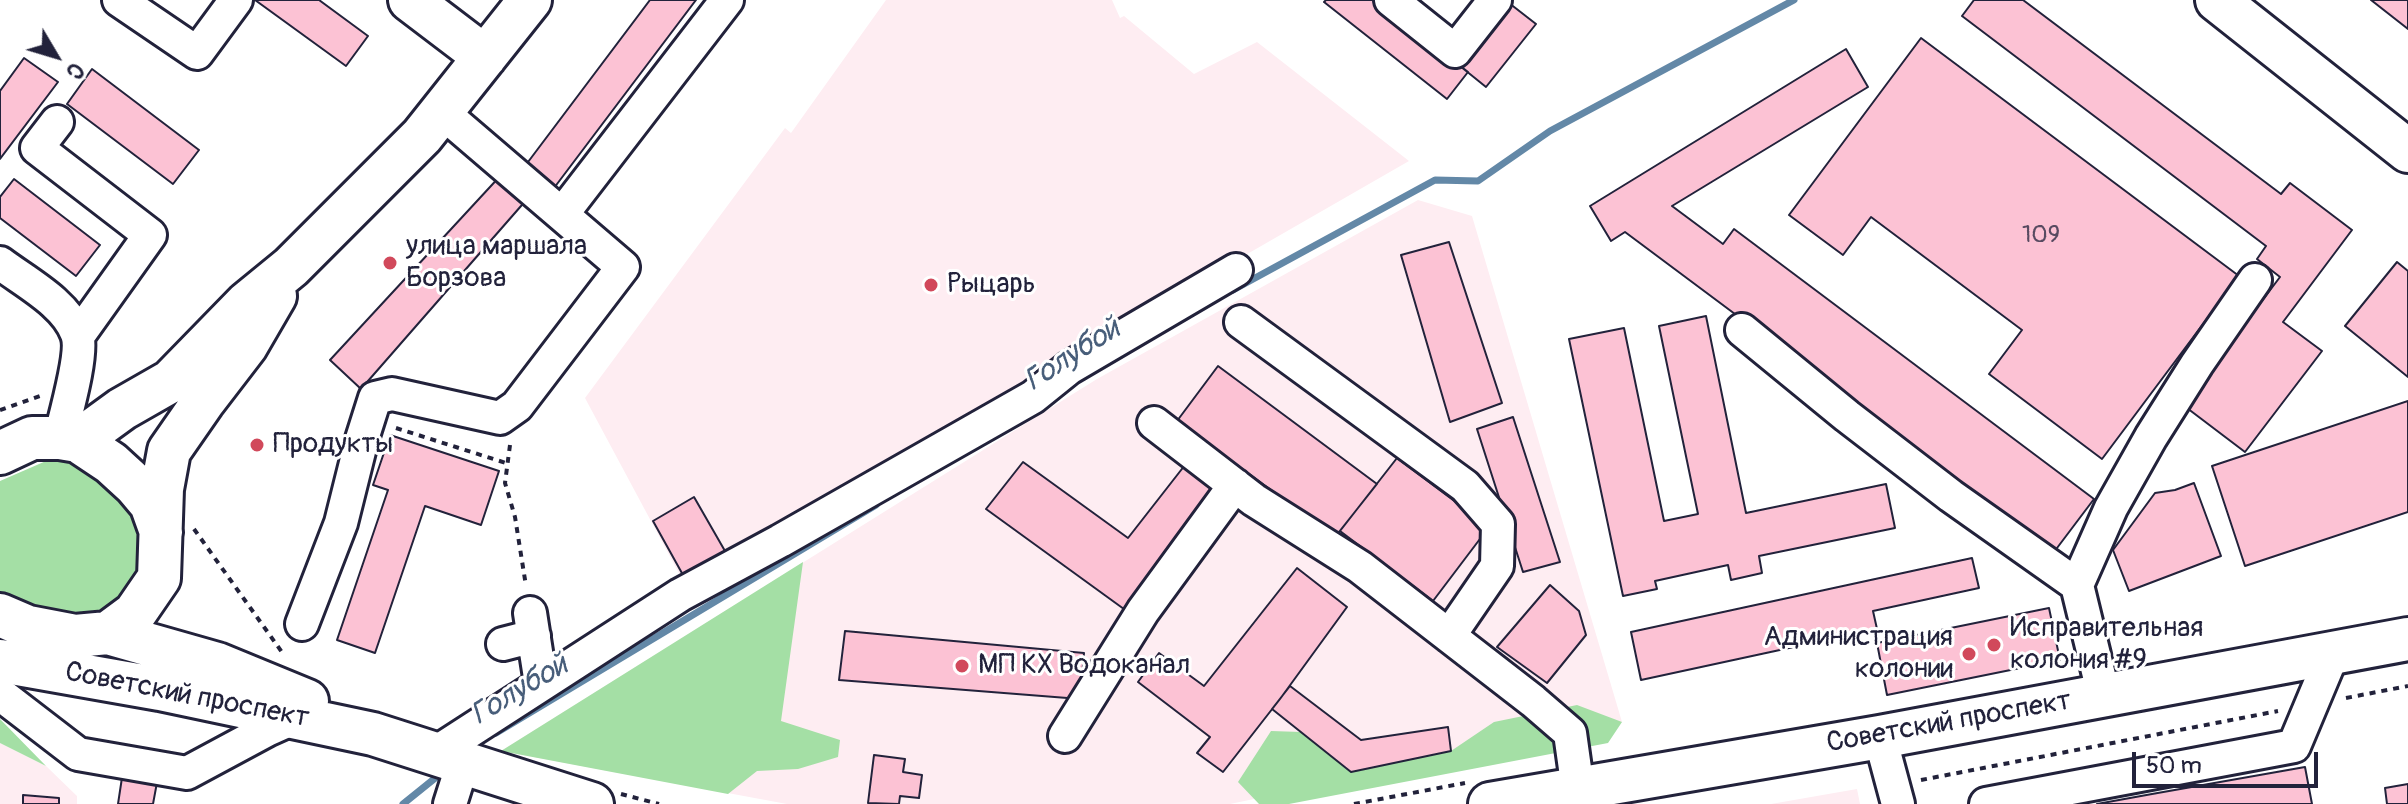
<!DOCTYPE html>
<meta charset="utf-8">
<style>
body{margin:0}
#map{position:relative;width:2408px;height:804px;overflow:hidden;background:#fff;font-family:Pangolin,sans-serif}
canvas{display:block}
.north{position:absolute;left:16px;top:16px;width:80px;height:80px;-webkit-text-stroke:6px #fff;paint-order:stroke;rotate:128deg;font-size:22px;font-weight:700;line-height:32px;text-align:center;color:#22223b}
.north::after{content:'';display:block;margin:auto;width:28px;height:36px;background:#22223b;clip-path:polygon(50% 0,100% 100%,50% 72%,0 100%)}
.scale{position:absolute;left:2132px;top:752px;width:186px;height:36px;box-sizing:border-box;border:4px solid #22223b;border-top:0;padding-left:10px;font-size:24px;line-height:28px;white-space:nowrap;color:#22223b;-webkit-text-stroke:6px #fff;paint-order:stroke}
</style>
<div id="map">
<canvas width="2408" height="804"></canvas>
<div class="north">С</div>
<div class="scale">50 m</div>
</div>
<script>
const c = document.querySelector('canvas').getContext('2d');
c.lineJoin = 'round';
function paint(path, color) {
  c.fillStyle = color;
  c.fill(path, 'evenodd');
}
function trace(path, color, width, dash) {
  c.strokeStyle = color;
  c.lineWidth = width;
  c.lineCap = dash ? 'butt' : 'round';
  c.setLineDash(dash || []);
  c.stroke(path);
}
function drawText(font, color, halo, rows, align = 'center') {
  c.font = font + ' Pangolin,sans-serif';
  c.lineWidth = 6;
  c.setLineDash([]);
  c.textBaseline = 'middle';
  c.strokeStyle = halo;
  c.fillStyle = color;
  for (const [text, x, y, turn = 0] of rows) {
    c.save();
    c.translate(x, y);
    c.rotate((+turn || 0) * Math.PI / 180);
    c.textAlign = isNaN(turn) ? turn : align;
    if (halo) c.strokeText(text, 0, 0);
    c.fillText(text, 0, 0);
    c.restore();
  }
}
paint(new Path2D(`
 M886,0H1112L1120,18L1124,16L1194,74L1257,42L1409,161L682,579L585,398L785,128L791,133Z
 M1418,200L1472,216L1622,722L1230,804H787L501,751L1097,379Z
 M0,743L46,766L77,796V804H0Z
 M1857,789L1860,804H1771Z`), '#feedf2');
paint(new Path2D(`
 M46,461L78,463L110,483L142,527C141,540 142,571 137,582C134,587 128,592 124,596C94,631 33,619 0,593V481Z
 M803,562L781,721L840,740L838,757L798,769L757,771L728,794L501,751Z
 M1577,705L1622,722L1608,743L1289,804H1259L1238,782L1271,731L1301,732L1351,772L1451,751L1494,722Z
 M0,719L46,766L0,743Z`), '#a4dfa5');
trace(new Path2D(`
 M1233,290L1435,180L1478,181L1550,131L1794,0
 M496,733L876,505
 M403,804L444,771`), '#6388a7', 7);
const building = new Path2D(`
 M255,0H319L368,36L346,66Z
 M650,0H696L554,188L525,166Z
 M1326,0H1376L1468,72L1447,99L1324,2Z
 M1974,0H2023L2281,194L2290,183L2352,230L2283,322L2322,351L2245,452L2183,405L2280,277L2257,259L2266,246L1962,16Z
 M2371,0H2408V29Z
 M1509,3L1536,24L1486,87L1460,66Z
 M1921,38L2239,276L2102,459L1989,374L2022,330L1871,217L1843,255L1789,215Z
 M1846,49L1868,87L1672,206L1723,244L1734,229L2094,499L2054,552L1625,232L1611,241L1590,206Z
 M24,58L58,82L0,159V91Z
 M92,69L199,150L173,184L67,104Z
 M502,174L528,198L361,389L330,360Z
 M14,179L100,245L76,276L0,218V197Z
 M1449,242L1502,403L1450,422L1401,255Z
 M2397,262L2408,271V377L2345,326Z
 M1706,316L1746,513L1886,484L1895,528L1759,556L1762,573L1731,580L1728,565L1655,581L1657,589L1623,596L1569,339L1624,328L1664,521L1698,514L1659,326Z
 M1218,366L1377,484L1335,537L1177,421Z
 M2408,401V512L2245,566L2212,466Z
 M1513,417L1560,562L1523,572L1477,429Z
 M390,435L499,471L481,525L425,506L375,653L337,640L388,490L373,485Z
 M1397,458L1489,527L1433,601L1340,531Z
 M1023,462L1128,538L1185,465L1219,488L1128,612L986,509Z
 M2194,483L2221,556L2129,591L2113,550L2155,493L2175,490Z
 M694,497L725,551L683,575L653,521Z
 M1972,558L1979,588L1873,611L1877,629L1641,680L1631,632Z
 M1297,568L1347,607L1280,699L1223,772L1197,753L1210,737L1138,682L1159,653L1204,686Z
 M1550,585L1579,611L1586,635L1547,683L1497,647Z
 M2049,608L2060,660L1887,695L1877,643Z
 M845,631L1084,653L1080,699L839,680Z
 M1290,686L1361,740L1448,727L1451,751L1351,772L1272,709Z
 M874,755L905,759L903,772L922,775L919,798L900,796L899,804L868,803Z
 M2305,767L2312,804H2097L2152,794Z
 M123,771L158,777L153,804H118Z
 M2408,784V804H2387L2385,788Z
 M23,795L59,798V804H23Z`);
paint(building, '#fcc2d4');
trace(building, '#22223b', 2);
const minor = new Path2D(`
 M119,0L197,53L236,0
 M1391,0L1455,51L1495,0
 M57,122L37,148L150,235L78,336
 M563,213L727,0
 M0,263C25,282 66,303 77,334C84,352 65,417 60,438
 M1241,322L1465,486L1498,524L1497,566L1449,636
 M1742,330L1847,416L1951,496L2077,585
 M1154,423L1254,500L1360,567L1533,701L1570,733L1578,790
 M530,613L541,684
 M302,624L341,523L362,439L375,398L392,394L500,418L517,406L623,267L442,112
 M503,644L534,636
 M0,694L78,754L187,773L267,730L296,717
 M2104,696L2077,585L2111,508L2151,437L2197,364L2255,280
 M1065,736L1143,611L1235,485
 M1880,737L1898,804
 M434,754L680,595L780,541L1033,397L1069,368L1236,270
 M450,804L463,763
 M1986,804L2294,746L2333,653`);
const major = new Path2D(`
 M410,0L485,57
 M2217,0L2408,151
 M78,441L122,409L171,381L247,303L291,267L422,136L530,0
 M0,453L32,438H60L78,441L111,463L135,485L151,504L161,532
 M0,615L28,627L75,636L108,633L135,613L159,578L162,489L169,451L203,402L246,346L275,296
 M108,633L217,664L307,701
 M0,661L160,689L373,734L592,804
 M1490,804L1880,737L2408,639`);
trace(minor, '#22223b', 38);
trace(major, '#22223b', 48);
trace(new Path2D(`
 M0,410L43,395
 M396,428L506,463
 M510,445L505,483L515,517L526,586
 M194,529L284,655
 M2346,698L2408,686
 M1921,780L2278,711
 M621,794L659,804
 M1354,804L1465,783`), '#22223b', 4, [6, 6]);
trace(minor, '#fff', 32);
trace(major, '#fff', 42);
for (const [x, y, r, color] of [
 [390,263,8,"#d1495b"],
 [931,285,8,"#d1495b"],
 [257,445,8,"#d1495b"],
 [1994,645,8,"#d1495b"],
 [1969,654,8,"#d1495b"],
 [962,666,8,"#d1495b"]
]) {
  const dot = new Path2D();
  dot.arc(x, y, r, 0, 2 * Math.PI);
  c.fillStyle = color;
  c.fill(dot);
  trace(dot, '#fff', 3);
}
drawText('24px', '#584a61', null, [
 ["109",2041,236]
]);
drawText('28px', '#22223b', '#fff', [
 ["улица маршала",406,247],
 ["Борзова",406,279],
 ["Рыцарь",947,285],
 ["Продукты",273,445],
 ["Исправительная",2010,629],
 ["колония #9",2010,661],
 ["Администрация",1953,638,"right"],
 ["колонии",1953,670,"right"],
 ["МП КХ Водоканал",978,666]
], 'left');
drawText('28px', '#22223b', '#fff', [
 ["Советский проспект",187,696,11],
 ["Советский проспект",1949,723,-10]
]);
drawText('italic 30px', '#485e7a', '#fff', [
 ["Голубой",1073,356,-33],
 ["Голубой",520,691,-31]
]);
</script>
